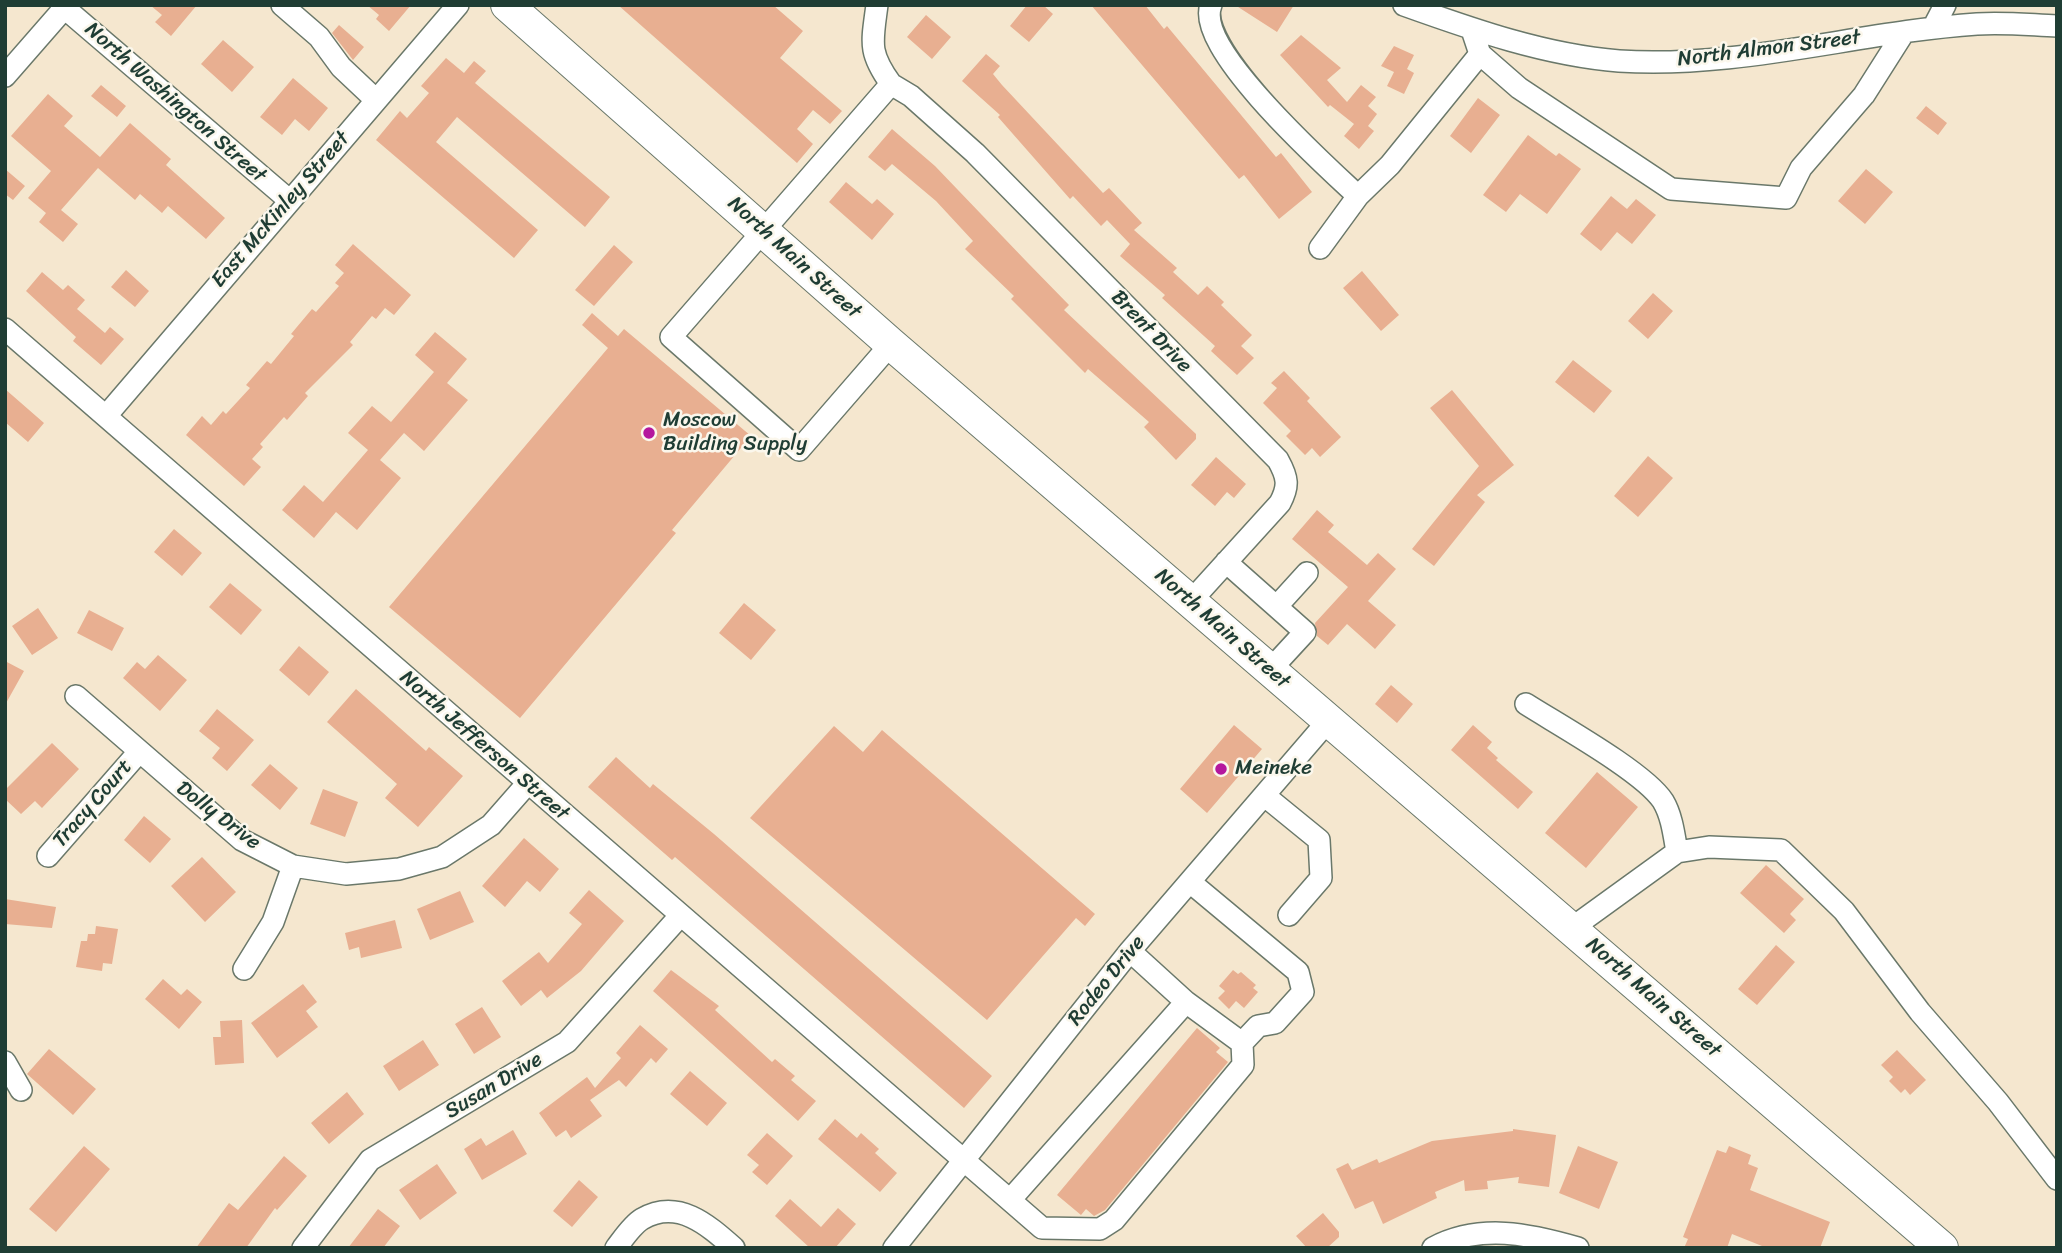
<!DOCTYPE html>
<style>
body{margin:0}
#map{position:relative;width:2062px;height:1253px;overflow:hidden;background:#f5e7cf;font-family:Sriracha,sans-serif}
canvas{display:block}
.frame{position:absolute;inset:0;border:7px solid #1f3d34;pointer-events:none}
</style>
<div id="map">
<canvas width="2062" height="1253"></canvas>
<div class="frame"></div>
</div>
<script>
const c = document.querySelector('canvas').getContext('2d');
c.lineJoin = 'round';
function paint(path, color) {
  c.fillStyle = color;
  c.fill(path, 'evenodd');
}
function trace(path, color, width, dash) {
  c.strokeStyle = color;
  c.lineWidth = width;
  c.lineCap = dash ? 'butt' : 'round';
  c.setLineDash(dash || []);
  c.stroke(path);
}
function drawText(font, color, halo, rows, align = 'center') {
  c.font = font + ' Sriracha,sans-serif';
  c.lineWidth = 5;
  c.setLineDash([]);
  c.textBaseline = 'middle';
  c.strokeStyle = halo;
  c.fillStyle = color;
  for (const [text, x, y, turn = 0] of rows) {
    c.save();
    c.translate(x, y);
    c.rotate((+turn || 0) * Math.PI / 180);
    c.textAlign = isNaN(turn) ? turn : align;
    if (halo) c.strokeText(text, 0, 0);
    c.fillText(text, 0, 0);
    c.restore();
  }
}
paint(new Path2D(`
 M150,5H197L171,36L155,22L162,15Z
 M367,5H411L389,31L376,19L379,15Z
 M618,5H773L803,31L780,58L842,111L830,124L813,110L797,129L813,144L797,163Z
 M1027,5H1043L1053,14L1029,42L1010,26Z
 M1091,5H1145L1164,29L1167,26L1276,157L1281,153L1312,192L1279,219L1244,175L1239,179Z
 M1235,5H1294L1277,32Z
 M926,15L951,37L932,59L907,37Z
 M339,25L364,47L353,60L332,33Z
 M1301,35L1341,68L1327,80L1347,102L1361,85L1376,97L1368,106L1377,114L1368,126L1374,131L1359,149L1344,136L1354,124L1330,105L1328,107L1280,55Z
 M223,40L254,67L232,92L201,64Z
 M1394,46L1414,55L1407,69L1414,73L1404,94L1387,86L1394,72L1381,66Z
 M986,54L1000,66L993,74L1002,85L1103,193L1109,188L1142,223L1134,230L1177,268L1173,272L1198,295L1207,286L1224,302L1221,305L1252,335L1241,346L1254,358L1237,375L1211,351L1215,346L1162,298L1165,295L1120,256L1130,244L1107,220L1101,226L1073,196L1070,199L998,117L1000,115L962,81Z
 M446,58L464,73L474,61L486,71L475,83L610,197L585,227L457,117L436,142L538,230L514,258L376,140L400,111L407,118L429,93L421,86Z
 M293,78L328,108L309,131L295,119L282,135L260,117Z
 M101,85L126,106L117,117L91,96Z
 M48,94L73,116L64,126L100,157L130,123L171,159L166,165L225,218L206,239L168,206L162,213L140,194L135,200L98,168L61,210L78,224L63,242L39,222L46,213L28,198L51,171L11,136Z
 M1478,98L1500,115L1471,153L1450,136Z
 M1926,106L1947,123L1938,135L1916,118Z
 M892,129L935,166L1027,262L1069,305L1064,310L1196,434V439L1176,460L1144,427L1149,422L1088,369L1085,373L1011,299L1014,296L965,249L973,241L936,201L892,164L885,171L868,157Z
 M1528,135L1556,156L1559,153L1581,169L1547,214L1520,194L1506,212L1483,195Z
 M5,169L25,186L13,200L5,194Z
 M1866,169L1893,192L1865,224L1838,201Z
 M846,182L872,204L877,199L894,214L872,240L829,202Z
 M1611,196L1627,209L1636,199L1656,215L1632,244L1617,232L1601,251L1580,234Z
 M353,244L411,295L394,315L385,308L376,319L372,316L350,342L353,345L305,393L308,396L287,420L284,417L260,444L263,447L252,459L261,467L244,486L186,435L202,416L211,425L223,411L226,414L250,388L246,385L267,361L271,364L294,336L291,334L312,309L316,312L339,286L335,283L344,273L335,265Z
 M614,245L633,262L594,306L575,290Z
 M126,270L149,291L135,307L111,287Z
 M1362,271L1399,315L1381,331L1343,288Z
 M42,272L63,290L68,285L85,300L77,309L105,333L110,327L124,339L101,365L73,341L76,337L26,291Z
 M1653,293L1673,311L1648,339L1628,321Z
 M592,313L618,336L624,329L751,436L672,530L676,533L520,718L389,607L608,348L582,325Z
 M435,332L467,359L447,383L468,400L424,451L404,433L380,460L401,478L357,530L336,512L314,538L282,510L304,485L323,502L368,450L348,433L372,406L391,422L434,372L415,355Z
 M1573,360L1612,391L1594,413L1555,382Z
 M1284,371L1310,398L1307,401L1341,437L1320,457L1312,448L1305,455L1286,436L1291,431L1263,403L1277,388L1271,383Z
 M5,389L44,423L28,442L5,422Z
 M1452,390L1514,465L1477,495L1485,502L1434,566L1412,549L1479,466L1430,408Z
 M1648,456L1673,478L1638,517L1614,496Z
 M1216,457L1246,484L1234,498L1227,492L1215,506L1191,485Z
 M1317,510L1334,525L1328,532L1367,565L1378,553L1396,569L1368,601L1396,625L1375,649L1347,624L1328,645L1317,636L1315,623L1348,587L1292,539Z
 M174,529L202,553L182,576L154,552Z
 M230,583L262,610L241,635L209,607Z
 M744,603L776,630L751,660L719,633Z
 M38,608L58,638L32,655L12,626Z
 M89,610L124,628L112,651L77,633Z
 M299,646L329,672L309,696L279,670Z
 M158,655L187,680L160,711L123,678L137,662L145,669Z
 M5,661L24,671L5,705Z
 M1391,685L1413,704L1397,723L1375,704Z
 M356,689L426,751L429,747L463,776L418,827L385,798L397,784L327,722Z
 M217,709L254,740L227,771L212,758L220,748L199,731Z
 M1234,725L1262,749L1207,813L1180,789Z
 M1473,725L1492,742L1487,748L1498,758L1496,760L1533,792L1518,809L1451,750Z
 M834,726L863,752L882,730L1095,914L1085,926L1076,918L987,1020L750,818Z
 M52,743L79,769L42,808L35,801L21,814L5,799V790Z
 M616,757L650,788L653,784L714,834L992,1076L964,1108L675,857L672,860L588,787Z
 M270,764L298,788L280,810L251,785Z
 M1597,772L1638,807L1586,868L1545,833Z
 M323,789L358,802L345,837L310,824Z
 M144,816L171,839L150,863L124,840Z
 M524,838L559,869L540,892L527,881L505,907L482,886Z
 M202,857L236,892L205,922L171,886Z
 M1766,865L1804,899L1790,914L1796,920L1784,933L1740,893Z
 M589,890L624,921L581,971L547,998L541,990L521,1006L502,981L539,952L548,963L582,924L569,913Z
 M460,891L474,922L430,940L417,909Z
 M5,899L56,907L52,928L5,924Z
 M395,920L402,948L361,958L359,947L349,950L345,933Z
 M96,926L118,929L112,964L103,963L102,971L76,967L81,941H87L88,934H95Z
 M1776,945L1795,962L1757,1005L1738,989Z
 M671,970L719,1006L715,1010L772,1062L775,1059L795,1076L791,1080L816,1101L798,1121L653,991Z
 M1233,970L1238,974L1241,972L1256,985L1253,988L1258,992L1244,1008L1236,1001L1229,1009L1218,998L1225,991L1219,986Z
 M163,979L181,995L187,989L202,1002L179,1029L145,999Z
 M303,984L317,1002L306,1011L318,1027L277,1058L251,1023Z
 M482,1007L501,1037L474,1054L455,1024Z
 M242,1020L244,1063L215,1065L213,1037H221L220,1021Z
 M640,1025L668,1049L656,1063L651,1058L626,1087L619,1080L590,1100L602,1116L571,1138L566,1130L556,1137L539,1113L587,1077L595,1088L621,1058L616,1053Z
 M1197,1028L1220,1048L1216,1052L1228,1062L1105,1210L1094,1216L1086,1209L1081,1215L1057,1195Z
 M423,1040L439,1065L399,1091L383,1066Z
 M49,1049L96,1089L73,1115L27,1074Z
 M1897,1050L1926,1080L1910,1095L1905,1089L1901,1093L1889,1081L1893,1077L1881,1065Z
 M690,1071L727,1103L707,1126L670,1094Z
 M347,1092L364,1114L329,1144L311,1123Z
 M835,1119L857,1138L861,1133L879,1149L875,1153L897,1173L880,1192L818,1139Z
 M1513,1129L1556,1135L1549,1187L1518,1183L1519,1177L1487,1181L1488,1189L1465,1191L1464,1180L1435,1192L1437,1198L1383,1224L1373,1201L1355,1209L1336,1169L1348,1163L1352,1170L1377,1159L1379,1163L1432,1141L1513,1131Z
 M513,1130L527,1154L482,1180L464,1149L481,1138L486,1146Z
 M767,1133L793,1156L767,1185L752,1172L759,1165L747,1155Z
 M84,1146L110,1169L56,1232L29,1209Z
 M1578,1146L1618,1162L1599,1209L1559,1193Z
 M1729,1146L1751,1155L1748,1164L1758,1168L1750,1190L1830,1222L1820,1248H1767L1732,1234L1727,1248H1684L1688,1239L1683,1237L1717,1150L1726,1153Z
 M284,1156L307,1176L277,1210L275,1208L246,1248H196L229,1203L238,1210Z
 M437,1164L457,1193L420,1220L399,1190Z
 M579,1180L598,1197L572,1227L553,1211Z
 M790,1199L821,1227L838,1208L856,1224L835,1248H810L775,1216Z
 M378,1209L400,1226L383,1248H348Z
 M1323,1213L1339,1232V1237L1327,1248H1307L1296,1236Z`), '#e8af91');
const minor = new Path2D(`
 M61,5L289,200
 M282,5L319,37L341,67L376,100
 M877,5C872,43 868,52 891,84
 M1211,5C1194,48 1327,167 1358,196
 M1404,5C1474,30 1545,55 1619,61C1739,69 1858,32 1977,24C2003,22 2031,25 2057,26
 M1933,28L1945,5
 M1472,30L1480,54L1519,88L1671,189L1786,198L1801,168L1864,95L1904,32
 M5,76L67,5
 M1320,248L1358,196L1390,165L1480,54
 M5,329L1042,1228L1100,1229L1114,1220L1243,1065L1242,1043L1258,1026L1275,1023L1303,992L1298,972L1190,882
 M891,344L799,450L671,337L891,84L911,96L975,153L1278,460C1288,478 1289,486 1280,503L1191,601
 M106,416L458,5
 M1226,562L1305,632L1270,670
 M1277,606L1307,573
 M76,696L242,840L293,866L346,874L399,869L442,857L491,825L527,784
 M1526,704C1559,725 1644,772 1663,801C1672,816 1674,835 1677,852L1709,847L1781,850L1844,911L1920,1012L1998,1102L2057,1179
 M1265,796L1319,840L1321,878L1289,915
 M48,856L138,753
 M1572,928L1677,852
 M244,969L273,922L293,866
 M1186,1002L1242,1043
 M5,1062L21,1090
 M1010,1200L1186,1002L1130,951
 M303,1248L370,1160L567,1042L680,916
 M616,1248C623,1239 632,1225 642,1219C678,1198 708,1225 734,1248
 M894,1248L1130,951L1328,721
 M1433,1248C1480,1223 1530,1234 1578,1248`);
const highway = new Path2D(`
 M507,5L891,344L1942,1248`);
trace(minor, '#6a786a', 24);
trace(highway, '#6a786a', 34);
trace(minor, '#fff', 21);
trace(highway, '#fff', 32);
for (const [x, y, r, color] of [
 [649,433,7,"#b5179e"],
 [1221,769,7,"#b5179e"]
]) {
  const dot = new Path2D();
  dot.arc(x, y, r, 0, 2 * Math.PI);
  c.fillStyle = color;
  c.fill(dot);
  trace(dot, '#fbf7ec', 2.5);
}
drawText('21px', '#1f3d34', '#fbf7ec', [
 ["North Almon Street",1769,49,-7],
 ["North Washington Street",175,103,41],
 ["East McKinley Street",281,210,-49],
 ["North Main Street",794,258,42],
 ["Brent Drive",1151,332,46],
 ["North Main Street",1222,629,41],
 ["North Jefferson Street",484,746,41],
 ["Tracy Court",93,804,-49],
 ["Dolly Drive",218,816,37],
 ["Rodeo Drive",1107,981,-51],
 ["North Main Street",1653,998,41],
 ["Susan Drive",494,1086,-31]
]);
drawText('21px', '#1f3d34', '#fbf7ec', [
 ["Moscow",663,421],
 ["Building Supply",663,445],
 ["Meineke",1235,769]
], 'left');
</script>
